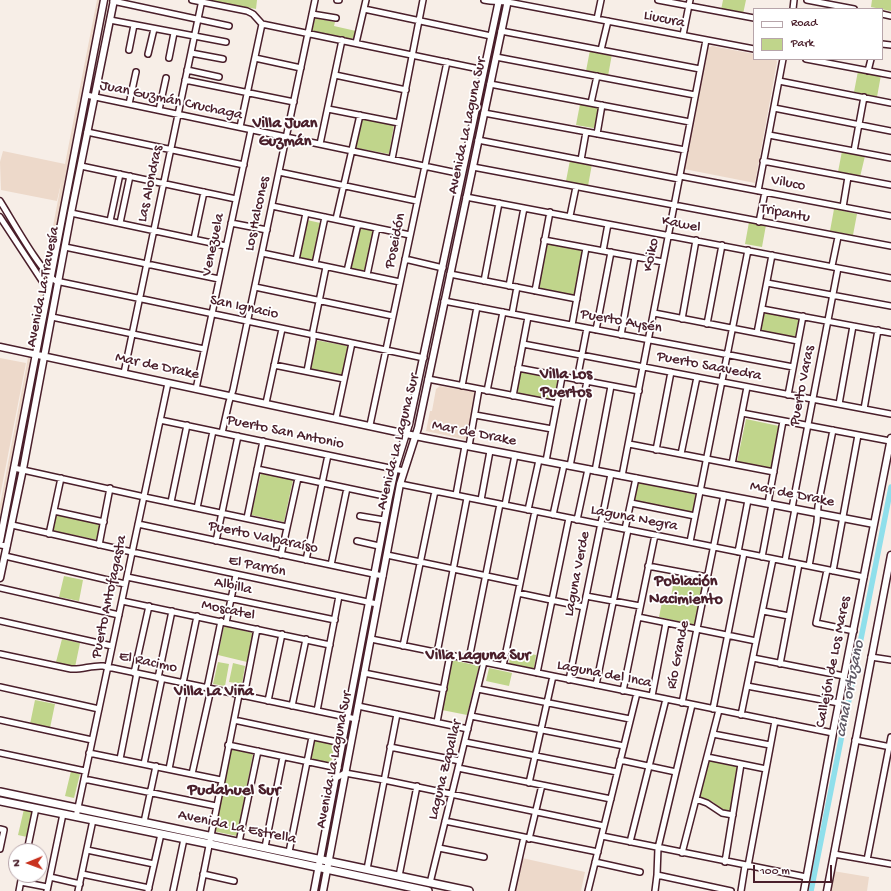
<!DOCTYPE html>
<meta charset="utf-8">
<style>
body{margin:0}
#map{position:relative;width:891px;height:891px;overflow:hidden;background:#f7eee7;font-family:"Gochi Hand",sans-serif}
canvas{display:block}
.legend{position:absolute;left:753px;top:8px;width:130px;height:52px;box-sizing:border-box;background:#fff;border:1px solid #b7a5aa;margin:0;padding:5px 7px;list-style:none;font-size:12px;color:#4a1f2b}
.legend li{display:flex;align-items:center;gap:8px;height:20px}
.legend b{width:20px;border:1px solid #b7a5aa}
.north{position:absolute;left:8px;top:843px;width:40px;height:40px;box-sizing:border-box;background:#fff;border:1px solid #b7a5aa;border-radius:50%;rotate:269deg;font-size:11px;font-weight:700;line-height:16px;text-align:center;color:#4a1f2b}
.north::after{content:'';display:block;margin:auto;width:14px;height:18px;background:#c8321e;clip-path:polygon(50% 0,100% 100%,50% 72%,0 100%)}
.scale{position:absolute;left:753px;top:865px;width:79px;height:18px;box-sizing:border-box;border:2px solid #4a1f2b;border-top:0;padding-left:5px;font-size:12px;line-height:14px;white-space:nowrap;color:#4a1f2b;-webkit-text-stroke:3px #fff;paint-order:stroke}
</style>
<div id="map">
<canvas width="891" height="891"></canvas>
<ul class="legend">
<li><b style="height:5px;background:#fff"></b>Road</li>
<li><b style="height:11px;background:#c0d58b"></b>Park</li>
</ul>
<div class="north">N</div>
<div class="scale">100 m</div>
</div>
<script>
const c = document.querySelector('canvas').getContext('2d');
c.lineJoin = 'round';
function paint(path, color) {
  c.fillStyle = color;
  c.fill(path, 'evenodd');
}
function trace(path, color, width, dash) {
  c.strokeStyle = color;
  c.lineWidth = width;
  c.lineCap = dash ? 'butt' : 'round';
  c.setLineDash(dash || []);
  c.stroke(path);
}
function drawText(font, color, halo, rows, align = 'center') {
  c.font = font + ' "Gochi Hand",sans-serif';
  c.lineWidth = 3.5;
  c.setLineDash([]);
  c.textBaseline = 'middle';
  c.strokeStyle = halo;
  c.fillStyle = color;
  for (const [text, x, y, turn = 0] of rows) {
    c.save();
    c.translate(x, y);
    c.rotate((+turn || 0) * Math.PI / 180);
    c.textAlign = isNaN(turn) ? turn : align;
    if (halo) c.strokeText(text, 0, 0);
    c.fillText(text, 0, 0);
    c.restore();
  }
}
paint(new Path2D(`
 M97,0H109L26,419L0,543V505L62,179L57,201L1,190L0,162L3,151L65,164Z
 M712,46L754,54V59H776L777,62L755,183L684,169L708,48Z
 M0,358L26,363L0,496Z
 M440,386L476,392L477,394L467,440L426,431L430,411H432L436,389Z
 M522,858L585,872L581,891H514Z
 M833,871L869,877L867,891H829Z`), '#edd9ca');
paint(new Path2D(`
 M206,0H257L256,9Z
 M723,0H746L743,14L721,10Z
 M872,0H891V11L871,7Z
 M315,18L335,22L334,26L356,31L355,37L351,39L312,31Z
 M590,50L612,54L608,76L586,71Z
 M858,71L881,75L877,97L854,92Z
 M88,99H91V101L57,276L53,275Z
 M580,104L603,108L599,129L576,125Z
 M362,119L394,125L389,154L356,148Z
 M842,151L865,156L860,177L838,172Z
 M570,160L592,164L588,186L566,181Z
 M834,209L857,214L853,235L830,231Z
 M307,220L325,224L317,261L299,257Z
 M749,222L766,225L762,247L745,244Z
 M359,228L374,231L365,271L350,268Z
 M547,243L583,250L574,296L538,289Z
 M52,283L55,284L42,351L39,350Z
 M764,311L799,318L795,338L760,331Z
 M315,340L348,346L342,375L310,369Z
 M521,370L560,378L555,403L517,395L515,393L519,371Z
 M746,419L779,426L771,468L737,462Z
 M261,473L293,480L284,522L251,515Z
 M637,481L698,495L694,515L633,502Z
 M57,513L101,522L98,540L53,531Z
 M64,576L83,580L79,601L59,597Z
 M676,576L704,582L695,625L659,617L662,602L670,603L674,579H675Z
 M224,626L253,633L247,662L218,655Z
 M62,639L80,643L75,667L56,662Z
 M511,650L536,655L534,669L509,664Z
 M452,660L479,666L467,715L442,710Z
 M218,662L229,664L225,686L213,684Z
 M233,663L245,666L242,684L229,682Z
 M489,668L512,673L509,686L486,681Z
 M35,700L55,704L50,728L30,724Z
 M313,739L335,742L331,765L309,761Z
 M230,749L253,754L237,836L213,831Z
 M709,760L740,766L731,813L723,811L713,802L699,797Z
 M71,771L80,774L74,798L65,796Z
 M24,809L32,811L27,837L18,835Z`), '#c0d58b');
trace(new Path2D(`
 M811,891L891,487`), '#8fdfeb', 5.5);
const minor = new Path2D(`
 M192,0L247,11L253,14L262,24L484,70
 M337,0H339
 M484,0C494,2 503,1 513,3L754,49
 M658,0L754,18
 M807,0L854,9
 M113,1L229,26
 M364,9L491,36
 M793,9L794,0
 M312,14L336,18
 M882,14L891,16
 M597,19L601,0
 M110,20L226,42
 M501,31L700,69
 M683,35L690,0
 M356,43L366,0
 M882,44L891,45
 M129,50L134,25
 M601,50L608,21
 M191,53L223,59
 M148,54L154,29
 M496,57L695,95
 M169,58L174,33
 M255,58L301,68
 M806,59L891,75
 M187,70L219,77
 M868,71L871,59
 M335,75L406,90
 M185,80L294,102
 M779,81L891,103
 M490,84L690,122
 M86,95L462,174
 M591,103L597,76
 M129,104L136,72
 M774,108L891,131
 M328,109L399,123
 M159,110L166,78
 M484,113L685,150
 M240,127L262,24
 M87,132L244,165
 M597,134L602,105
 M769,135L891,158
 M478,140L679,179
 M320,144L342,40
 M854,151L864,97
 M392,159L423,0
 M581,160L586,132
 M763,161L891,185
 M81,166L236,199
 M473,167L891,246
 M279,172L417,201
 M680,176L891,216
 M758,191L783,59
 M466,197L891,278
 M0,201C11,218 41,273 56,281L424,358
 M272,206L410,235
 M843,207L848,177
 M71,213L226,246
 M570,216L576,187
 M0,217L48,290
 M336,219L360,115
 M110,221L120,174
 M759,222L765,192
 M120,223L130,176
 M231,223L267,230
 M194,239L204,192
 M544,240L663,262
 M65,247L219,279
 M603,251L608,224
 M262,253L400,282
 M405,259L443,268
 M296,260L306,213
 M315,264L325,217
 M832,266L838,237
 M347,271L358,224
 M450,274L577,299
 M367,275L377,228
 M484,281L499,203
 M767,283L891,306
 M509,286L524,208
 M255,287L393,316
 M535,291L550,212
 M444,301L793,367
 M762,309L891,333
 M654,313L798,341
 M512,314L517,287
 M52,317L204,349
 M682,319L696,240
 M707,324L722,245
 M572,325L586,248
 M596,330L611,252
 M757,333L772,255
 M621,335L635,257
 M523,344L891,414
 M274,365L344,379
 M518,368L639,391
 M307,371L313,340V331L326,267
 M124,373L202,0
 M428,379L557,404
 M577,380L587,328
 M462,386L477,307
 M196,389L251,130
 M487,391L503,312
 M788,395L803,316
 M513,396L528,317
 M266,403L282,329
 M839,404L853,326
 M864,409L878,330
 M742,413L890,441
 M475,415L552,429
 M336,418L352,343
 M160,420L404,471
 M370,425L447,62
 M222,433L229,402L233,390L315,0
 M629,444L774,472
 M469,446L479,389
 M656,450L671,372
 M681,454L697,377
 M546,461L562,377
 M732,464L747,387
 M570,466L587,381
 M14,468L149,498L287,527
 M257,469L389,497
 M595,471L611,386
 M622,476L706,40
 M400,484L864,577
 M456,495L465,446
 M481,500L490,451
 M171,502L187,425
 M631,503L695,516
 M768,503L783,421
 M505,505L515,455
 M197,508L213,431
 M792,508L838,268
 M528,510L539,460
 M54,511L104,522
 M553,515L564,465
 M360,516L384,520
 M247,518L263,441
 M577,520L588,469
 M138,524L383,576
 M12,525L132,552L377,604
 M625,529L636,478
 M49,534L61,478
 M216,541L238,436
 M357,541L379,546
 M690,542L748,250
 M0,545L7,546
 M99,545L110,488
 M738,552L748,500
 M281,555L298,478
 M387,555L520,583
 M5,556L125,584
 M762,557L772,504
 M306,560L328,455
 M785,561L795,509
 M331,565L347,488
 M648,566L707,577
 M809,566L817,522L818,506L833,430
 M827,570L816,623L854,631
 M833,571L858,435
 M127,577L335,620
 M0,588L119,615
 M518,593L584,607
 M586,596L640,606
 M122,601L330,645
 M763,611L789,616
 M638,617L756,641
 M0,621L112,646
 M226,623L236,575
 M371,639L833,733
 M403,646L435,491
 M437,653L467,498
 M0,654L71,669C82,670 92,665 103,666L356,719
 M871,657L891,660
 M753,658L844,676
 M469,659L500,504
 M780,664L799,564
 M503,666L535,511
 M134,673L149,606
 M364,673L444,689
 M537,673L569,518
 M158,678L172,611
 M569,680L611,474
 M183,683L197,616
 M596,685L628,530
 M747,686L839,703
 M0,687L99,709
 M207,688L221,621
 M478,689L630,719
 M623,691L655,535
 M244,696L257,629
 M652,696L666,623
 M268,701L282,634
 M682,703L724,495
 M292,706L306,639
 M358,706L468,729
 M713,709L744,553
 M317,711L339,596
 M741,715L773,559
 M471,716L624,746
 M0,720L92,740
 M234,720L342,743
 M437,722L450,655
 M713,734L770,745
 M855,740L891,747
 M465,742L617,772
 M228,745L338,768
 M390,747L460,761
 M0,753L85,771
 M89,753L221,780
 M707,757L766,769
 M120,759L137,673
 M620,760L676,772
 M144,764L162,678
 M458,768L611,799
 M169,769L186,684
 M192,774L211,689
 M336,778L345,773L384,780L604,826
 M84,779L216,806
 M529,783L553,676
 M696,799L707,803L722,813L733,815
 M76,817L168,383
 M445,821L598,852
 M144,822L156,766
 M0,829L4,830L0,849
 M602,836L806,877
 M529,839L542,785
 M239,842L258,751
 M630,842L666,699
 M265,847L283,757
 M439,848L484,857
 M87,850L154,864
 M27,851L36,808
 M289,852L312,737
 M682,853L719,710
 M834,854L891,864
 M867,860L891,737
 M595,862L640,872
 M725,862L741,764
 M748,866L775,721
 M367,869L397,714
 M82,874L149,888
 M203,874L234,881
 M657,875L731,891
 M399,876L417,786
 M50,877L80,884
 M21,882L47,887
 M430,883L484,662
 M19,891L22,875
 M47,891L63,814
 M78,891L93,820
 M148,891L161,834
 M173,891L184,839
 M200,891L239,695
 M512,891L524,837
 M588,891L637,693
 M655,891L657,875L658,848L692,705
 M741,891L745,866`);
const tertiary = new Path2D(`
 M0,347L425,438L874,524
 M0,541L104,0
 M0,578L23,469L71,213L114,0
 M314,891L389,497L395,469L409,424L499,0
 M323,891L400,484L418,428L508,0
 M804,891L833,733L891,438
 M827,891L891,555`);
const secondary = new Path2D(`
 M0,792L469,891
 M0,801L210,844L428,891`);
trace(minor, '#4a1f2b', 8);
trace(tertiary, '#4a1f2b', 9);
trace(secondary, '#4a1f2b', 10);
trace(minor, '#fff', 5);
trace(tertiary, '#fff', 6);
trace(secondary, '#fff', 7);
drawText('15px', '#4a1f2b', '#fff', [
 ["Liucura",664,20,11],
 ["Juan Guzmán Cruchaga",171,101,12],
 ["Avenida La Laguna Sur",468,126,-78],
 ["Las Alondras",151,184,-78],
 ["Viluco",788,184,11],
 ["Los Halcones",258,214,-78],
 ["Tripantu",785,214,11],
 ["Kawel",681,225,11],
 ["Poseidón",396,241,-78],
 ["Venezuela",214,245,-78],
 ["Koiko",652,255,-79],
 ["Avenida La Travesía",44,287,-79],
 ["San Ignacio",244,308,12],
 ["Puerto Aysén",621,322,10],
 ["Mar de Drake",157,367,12],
 ["Puerto Saavedra",709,367,11],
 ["Puerto Varas",803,386,-79],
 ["Puerto San Antonio",285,433,12],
 ["Mar de Drake",474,434,11],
 ["Avenida La Laguna Sur",399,442,-76],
 ["Mar de Drake",792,495,11],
 ["Laguna Negra",634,519,11],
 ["Puerto Valparaíso",263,538,12],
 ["El Parrón",257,567,12],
 ["Laguna Verde",578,574,-79],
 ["Albilla",233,587,12],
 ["Puerto Antofagasta",110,597,-78],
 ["Moscatel",228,611,12],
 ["Río Grande",679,655,-79],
 ["Callejón de Los Mares",834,662,-79],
 ["El Racimo",148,663,12],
 ["Laguna del Inca",604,675,11],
 ["Avenida La Laguna Sur",335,760,-79],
 ["Laguna Zapallar",446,770,-76],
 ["Avenida La Estrella",237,828,12]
]);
drawText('bold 16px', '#4a1f2b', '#fff', [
 ["Villa Juan",285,125],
 ["Guzmán",285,143],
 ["Villa Los",566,376],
 ["Puertos",566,394],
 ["Población",686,583],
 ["Nacimiento",686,601],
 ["Villa Laguna Sur",478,657],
 ["Villa La Viña",214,693]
]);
drawText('italic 16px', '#5f5965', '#fff', [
 ["canal ortuzano",851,689,-79]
]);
drawText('bold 17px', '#4a1f2b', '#fff', [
 ["Pudahuel Sur",234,791]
]);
</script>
